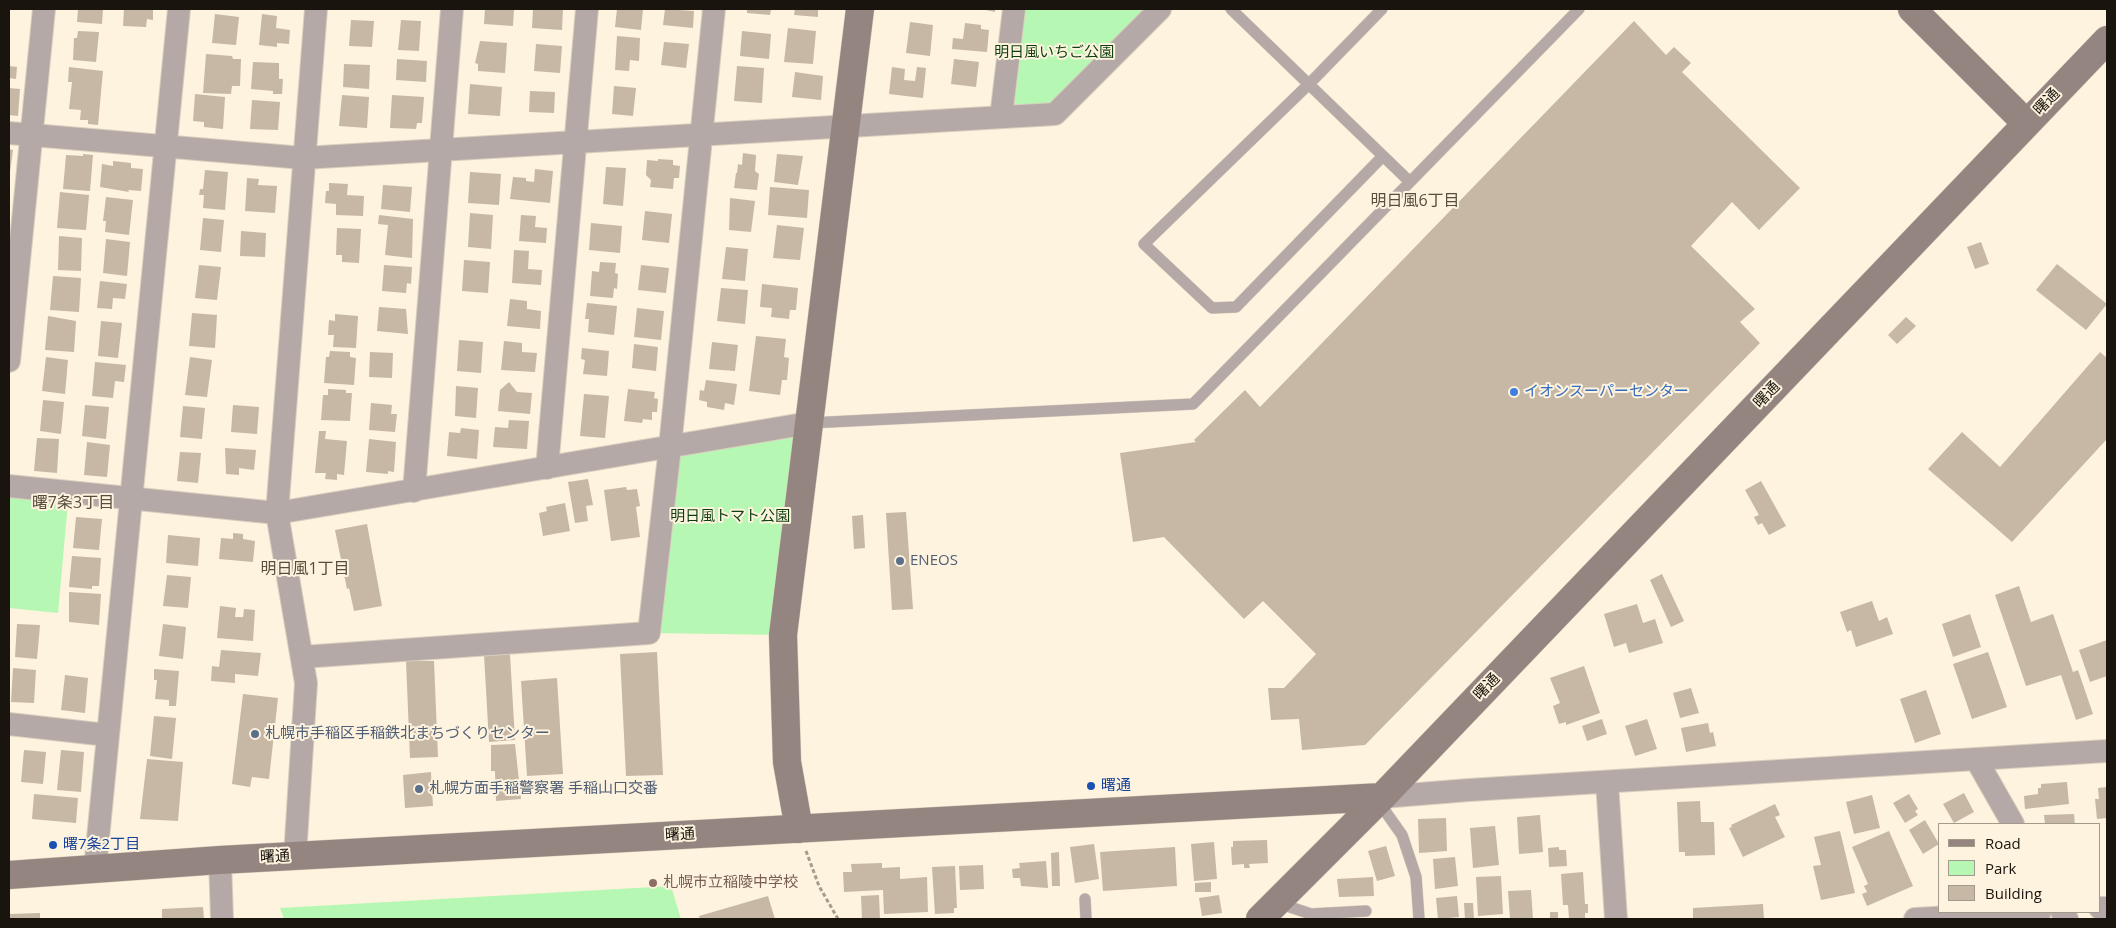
<!DOCTYPE html>
<meta charset="utf-8">
<style>
body{margin:0}
#map{position:relative;width:2116px;height:928px;overflow:hidden;background:#fef3de;font-family:"Open Sans",sans-serif}
canvas{display:block}
.frame{position:absolute;inset:0;border:10px solid #19150e;pointer-events:none}
.legend{position:absolute;left:1938px;top:823px;width:162px;height:90px;box-sizing:border-box;background:#fef3de;border:1px solid #a29a8b;margin:0;padding:6px 9px;list-style:none;font-size:15px;color:#19150e}
.legend li{display:flex;align-items:center;gap:10px;height:25px}
.legend b{width:25px;border:1px solid #a29a8b}
</style>
<div id="map">
<canvas width="2116" height="928"></canvas>
<div class="frame"></div>
<ul class="legend">
<li><b style="height:6px;background:#958580"></b>Road</li>
<li><b style="height:14px;background:#b6f8b3"></b>Park</li>
<li><b style="height:14px;background:#c6b8a5"></b>Building</li>
</ul>
</div>
<script>
const c = document.querySelector('canvas').getContext('2d');
c.lineJoin = 'round';
function paint(path, color) {
  c.fillStyle = color;
  c.fill(path, 'evenodd');
}
function trace(path, color, width, dash) {
  c.strokeStyle = color;
  c.lineWidth = width;
  c.lineCap = dash ? 'butt' : 'round';
  c.setLineDash(dash || []);
  c.stroke(path);
}
function drawText(font, color, halo, rows, align = 'center') {
  c.font = font + ' "Open Sans","Noto Sans JP",sans-serif';
  c.lineWidth = 4;
  c.setLineDash([]);
  c.textBaseline = 'middle';
  c.strokeStyle = halo;
  c.fillStyle = color;
  for (const [text, x, y, turn = 0] of rows) {
    c.save();
    c.translate(x, y);
    c.rotate((+turn || 0) * Math.PI / 180);
    c.textAlign = isNaN(turn) ? turn : align;
    if (halo) c.strokeText(text, 0, 0);
    c.fillText(text, 0, 0);
    c.restore();
  }
}
paint(new Path2D(`
 M1014,9H1160L1055,114L1001,117Z
 M809,423L783,635L649,633L670,447Z
 M9,486L69,492L58,613L9,608Z
 M671,886L681,919H284L280,908Z`), '#b6f8b3');
paint(new Path2D(`
 M78,9H103L102,24L77,22Z
 M124,9H153V20L147,19L146,27L123,26Z
 M485,9H514L513,26L484,24Z
 M533,9H563L562,30L532,28Z
 M617,9H643L641,30L615,27Z
 M665,9L694,11L693,28L663,25Z
 M747,9H771L770,15L747,13Z
 M795,9H818V17L794,15Z
 M981,9H995V12Z
 M215,14L239,17L236,45L212,43Z
 M262,14L277,16L276,28L290,30L289,44L277,43V47L259,45Z
 M351,20L374,21L372,47L349,46Z
 M401,20L421,21L419,51L398,50Z
 M1634,21L1666,55L1674,47L1691,63L1682,72L1800,188L1759,230L1732,202L1691,246L1755,309L1740,322L1760,343L1365,745L1302,750L1299,719L1271,720L1268,688H1284L1316,654L1263,601L1244,619L1164,537L1133,542L1120,453L1196,442L1194,440L1245,390L1260,407Z
 M910,22L933,25L930,56L906,53Z
 M965,23L981,25V29L989,30L987,52L952,49L953,38L963,39Z
 M788,28L816,31L813,64L784,62Z
 M78,31L99,32L96,62L73,60L74,38H77Z
 M742,31L771,34L769,59L740,56Z
 M617,36L640,38L639,61L630,60L629,71L615,70Z
 M480,41L507,43L505,73L478,71V64L475,63Z
 M664,42L689,44L686,68L661,65Z
 M536,44L562,46L560,73L534,71Z
 M206,54L232,56L233,59H241L240,86H232L231,94L203,93Z
 M397,59L427,61L426,82L396,80Z
 M954,59L979,62L976,87L951,84Z
 M253,62L279,63V79H283L282,94H273V91L251,89Z
 M344,64L370,65L369,89L343,87Z
 M9,66L17,67L16,79L9,78Z
 M737,66L764,68L762,103L734,101Z
 M69,67L103,71L98,125L88,124V120H80L81,110L69,109L72,82H68Z
 M892,67L905,69L904,80L915,81L917,67L926,68L923,98L889,94Z
 M795,72L823,76L821,100L792,97Z
 M470,84L502,87L500,116L468,114Z
 M614,86L636,88L633,116L612,114Z
 M9,88L20,89L18,116L9,115Z
 M530,91L555,92L554,113L529,112Z
 M195,94L225,97L223,129L204,127V122L193,121Z
 M342,95L369,97L367,128L339,126Z
 M392,95L424,97L422,123H417L416,129L390,128Z
 M252,100L280,102L278,130L250,129Z
 M9,149L13,150L10,172H9Z
 M743,153L756,155L755,171L759,174L757,190L734,188L736,173H737L738,164L742,165Z
 M83,154L93,155L90,191L63,189L66,155L83,156Z
 M777,154L803,156L798,185L774,182Z
 M658,159L673,160V165L680,166L679,178H674L673,189L650,187L651,180L646,175L647,160L658,161Z
 M113,161L131,163V168L143,169L141,191L128,190L129,192L100,187L102,164L113,166Z
 M606,167L626,168L623,206L603,204Z
 M535,169L553,171L550,203L510,199L513,177L526,178V181L534,182Z
 M205,170L228,172L225,210L203,208L204,195H199L200,189H203Z
 M470,172L501,174L499,205L468,203Z
 M247,178L259,179L258,185L277,186L275,213L245,211Z
 M329,183L348,184L347,195L364,196L363,216L336,215V204L325,203L326,191H329Z
 M383,185L412,187L410,212L381,209Z
 M770,187L809,190L807,218L768,215Z
 M60,192L89,195L86,230L57,228Z
 M106,197L133,200L129,235L105,232L106,221H103Z
 M730,198L755,201L751,232L729,230Z
 M645,211L672,214L669,243L642,240Z
 M470,213L493,215L491,249L468,247Z
 M379,215L413,219L412,258L385,255L388,225L378,224Z
 M521,215L536,216L535,227L547,228L546,243L519,241Z
 M203,218L224,220L221,252L200,250Z
 M591,223L622,226L620,253L589,250Z
 M777,225L804,228L800,260L773,258Z
 M337,228L361,229L359,263L342,262V255H336Z
 M241,231L266,233L265,257L240,256Z
 M59,236L82,238L81,271L58,270Z
 M106,239L130,242L127,276L103,273Z
 M1981,242L1989,264L1975,269L1967,247Z
 M726,247L748,249L745,281L722,279Z
 M514,250L529,251L528,269L542,270L541,285L512,283Z
 M464,260L490,262L488,293L462,291Z
 M600,262L616,263L615,273L618,274L617,289L614,288L613,298L590,296L592,271L599,272Z
 M2057,264L2107,304L2086,330L2036,290Z
 M199,265L221,267L217,300L195,298Z
 M384,265L412,267L411,284L407,283L406,293L382,291Z
 M641,265L669,268L666,293L638,290Z
 M53,276L81,278L79,312L50,310Z
 M100,281L127,284L125,299L113,298L112,309L97,308Z
 M762,284L798,288L796,310H790L789,319L771,317L772,308L760,307Z
 M721,288L748,290L745,324L717,321Z
 M510,299L527,301V309L541,311L540,329L507,326Z
 M587,303L617,306L614,335L588,332L589,319H585Z
 M379,307L406,309L408,334L377,331Z
 M637,308L664,311L661,340L634,337Z
 M192,313L217,315L215,348L189,346Z
 M335,314L358,316L356,348L333,347L334,335H328L329,320L335,321Z
 M48,316L76,321L74,352L45,350Z
 M1906,317L1916,326L1897,344L1888,335Z
 M101,321L122,323L118,358L98,356Z
 M756,336L786,339L784,357L789,358L787,380H782L780,395L749,391Z
 M459,340L483,342L481,373L457,371Z
 M504,341L522,343V352L537,353L535,372L501,370Z
 M712,342L738,345L735,371L709,369Z
 M634,344L658,347L656,371L632,368Z
 M582,348L609,351L607,376L583,374L585,360L581,359Z
 M330,351L350,352V357L356,358L354,385L324,383L326,357H329Z
 M370,352L393,353L392,378L369,377Z
 M2100,352L2107,358V439L2012,542L1928,469L1962,432L2000,467Z
 M46,357L68,360L65,394L42,391Z
 M190,357L212,360L207,397L185,395Z
 M95,362L126,365L124,382L115,381L113,398L92,396Z
 M706,380L737,384L734,405L725,403L724,410L707,407V402L699,400L700,390L704,391Z
 M509,382L517,392L532,393L530,414L498,411L500,390Z
 M456,386L478,388L476,418L455,416Z
 M328,389L346,390V393H352L350,421L321,420L323,395H328Z
 M628,389L655,392L654,398L658,399L657,412H652V420L643,419L642,423L624,421Z
 M584,394L609,396L605,438L580,436Z
 M43,400L64,402L61,434L40,431Z
 M371,403L392,405L391,414H397L395,432L369,430Z
 M85,405L109,407L106,439L82,436Z
 M233,405L259,407L257,434L231,432Z
 M183,406L205,408L202,439L180,437Z
 M509,420L529,421L527,449L493,447L495,427L508,428Z
 M461,428L479,430L477,459L447,456L449,432L460,433Z
 M319,431H326L325,439L347,441L344,475L337,474V480L325,479L326,473H315Z
 M37,438L59,439L57,473L34,471Z
 M369,439L396,442L394,472L388,471V474L366,472Z
 M87,442L110,445L107,477L84,475Z
 M225,448L256,450L254,470L239,468V475L226,474Z
 M180,452L201,453L198,483L177,481Z
 M588,479L593,505L586,506L588,521L575,523L568,482Z
 M1761,481L1786,526L1769,535L1762,523L1758,525L1754,517L1759,515L1745,490Z
 M626,487L627,490L637,489L640,506L636,507L640,537L611,541L604,490Z
 M565,503L570,531L543,536L539,513L547,511L546,507Z
 M906,512L913,609L892,610L886,513Z
 M863,515L865,548L854,549L852,516Z
 M76,517L102,519L99,550L73,548Z
 M367,524L382,606L354,611L349,588L347,589L335,530Z
 M233,533L243,534V539L255,541L253,562L219,559L221,538L233,539Z
 M168,535L200,538L198,566L166,563Z
 M72,556L101,558L99,586H92V589L69,587Z
 M1662,574L1684,621L1671,627L1650,580Z
 M167,575L191,577L188,608L163,606Z
 M2019,586L2031,622L2053,614L2073,672L2078,670L2093,714L2076,720L2061,675L2026,686L1995,595Z
 M69,592L101,594L99,625L69,622Z
 M1872,601L1879,621L1887,617L1893,634L1856,647L1851,630L1847,632L1840,612Z
 M1637,604L1643,623L1655,619L1663,643L1629,653L1626,643L1614,647L1604,614Z
 M220,606L236,608L235,617H243L244,609L255,610L253,641L217,638Z
 M1970,614L1981,647L1953,657L1942,624Z
 M17,624L40,625L37,659L15,657Z
 M163,624L186,627L183,659L159,656Z
 M2107,640V676L2090,682L2079,650Z
 M221,650L261,653L258,676L235,674V683L211,681L212,666L219,667Z
 M657,652L663,775L626,776L620,654Z
 M1988,652L2007,707L1972,719L1953,664Z
 M510,654L515,740L489,742L484,655Z
 M406,661H434L438,757L410,758Z
 M1584,666L1600,713L1566,725V722L1559,724L1553,706L1560,703L1550,678Z
 M13,668L36,670L34,703L11,702Z
 M154,669L179,671L176,706H169V700L155,699L157,680H154Z
 M65,675L88,678L85,713L61,710Z
 M557,678L563,774L527,776L521,681Z
 M1691,688L1699,713L1680,718L1673,693Z
 M1926,690L1941,734L1915,743L1900,699Z
 M243,694L278,698L269,779L252,777L250,787L232,784Z
 M154,716L176,718L172,759L150,756Z
 M1602,719L1607,734L1587,741L1582,726Z
 M1647,719L1657,749L1635,756L1625,726Z
 M1708,723L1710,733L1713,732L1716,746L1686,752L1681,728Z
 M515,744L521,799L496,801L495,771H491V745Z
 M24,750L46,752L43,784L21,782Z
 M61,750L84,752L81,792L57,790Z
 M147,759L183,762L178,821L140,819Z
 M431,772L433,806L405,808L403,775Z
 M2067,782L2069,804L2025,809L2024,796L2038,794V788H2041V784Z
 M2107,787V818L2097,819L2095,799H2099L2098,788Z
 M1964,793L1974,812L1954,823L1943,804Z
 M34,794L78,798L76,823L32,819Z
 M1909,794L1918,809L1915,811L1918,815L1905,823L1893,803Z
 M1872,795L1880,828L1854,834L1846,802Z
 M1700,801L1701,822H1714L1715,855L1685,856V852H1679L1677,802Z
 M1775,804L1780,815L1775,817L1785,837L1743,857L1729,828L1732,827L1731,825Z
 M2074,814L2075,824H2045L2044,815Z
 M1540,815L1543,852L1519,854L1517,817Z
 M1446,818L1447,851L1419,853L1418,819Z
 M1925,820L1939,844L1923,854L1909,830Z
 M1495,826L1499,865L1473,868L1470,828Z
 M1840,831L1855,893L1821,900L1813,866L1821,865L1814,837Z
 M1889,831L1913,886L1867,906L1862,894L1867,892L1864,886L1868,884L1852,847Z
 M1267,840L1268,863L1249,864L1250,868H1244V864L1232,865L1231,847H1233V841Z
 M1214,842L1217,879L1194,881L1191,844Z
 M1094,844L1099,879L1075,883L1070,847Z
 M1386,846L1395,876L1377,881L1368,851Z
 M1175,847L1177,886L1103,891L1100,852Z
 M1559,847V850H1566L1567,866L1549,867L1548,848Z
 M1059,852L1060,886H1052L1051,853Z
 M1455,857L1458,886L1435,889L1433,859Z
 M1046,861L1048,888L1021,886L1020,878H1013L1012,869L1020,868L1019,863Z
 M882,863V868L900,867V879L927,877L928,912L884,914L883,890L844,892L843,872H852L851,864Z
 M983,865L984,889L960,890L959,866Z
 M955,866L957,908H954V913L935,914L932,867Z
 M1583,872L1585,904H1588V913H1585V919H1569L1568,905H1563L1561,874Z
 M1501,876L1503,914L1478,916L1476,877Z
 M1373,877L1374,896L1339,897L1337,879Z
 M1211,882V892H1195V883Z
 M1531,890L1533,919H1510L1508,891Z
 M879,895L880,919H862L861,896Z
 M1219,895L1222,913L1202,916L1199,898Z
 M768,896L775,919H700L699,916Z
 M1457,896L1459,917L1438,919L1436,898Z
 M1464,903H1473L1474,919H1465Z
 M1763,904L1764,919H1693V908Z
 M203,907L204,919H162V909Z
 M1550,912H1558V919H1550Z
 M40,913V919H10V914Z`), '#c6b8a5');
const lane = new Path2D(`
 M1231,9L1410,182
 M1382,9L1309,84L1144,244L1212,308L1236,307L1383,156
 M809,423L1193,404L1579,9
 M1378,801L1402,835L1416,877L1419,919
 M1085,899L1086,919
 M1278,903L1311,914L1366,911`);
const street = new Path2D(`
 M1001,117L1014,9
 M9,133L303,158L1055,114L1160,9
 M9,361L44,9
 M547,468L587,9
 M9,486L277,513L809,423
 M414,491L452,9
 M302,657L649,633L670,447L714,9
 M9,724L107,735
 M1976,759L2013,824
 M1607,782L1616,919
 M1382,797L1469,790L2107,751
 M295,856L306,683L277,513L316,9
 M220,860L222,919
 M95,869L179,9
 M2100,908H2107
 M2062,912L2067,919
 M1915,919L2040,912`);
const secondary = new Path2D(`
 M1912,9L2026,123
 M799,829L787,762L783,635L860,9
 M9,875L220,860L1382,797
 M1260,919L1382,797L2107,40`);
trace(lane, '#d9cfbd', 12);
trace(street, '#d9cfbd', 24);
trace(secondary, '#d9cfbd', 29);
trace(new Path2D(`
 M806,851L819,886L838,919`), '#a49c8c', 3, [4, 2.5]);
trace(lane, '#b4a9a6', 11);
trace(street, '#b4a9a6', 22);
trace(secondary, '#958580', 28);
for (const [x, y, r, color] of [
 [1514,392,5,"#3f7fe0"],
 [900,561,5,"#5c6f8a"],
 [255,734,5,"#5c6f8a"],
 [1091,786,5,"#1a4fb4"],
 [419,789,5,"#5c6f8a"],
 [53,845,5,"#1a4fb4"],
 [653,883,5,"#8d6e63"]
]) {
  const dot = new Path2D();
  dot.arc(x, y, r, 0, 2 * Math.PI);
  c.fillStyle = color;
  c.fill(dot);
  trace(dot, '#fef3de', 2);
}
drawText('15px', '#0c3e0e', '#fef3de', [
 ["明日風いちご公園",1054,53],
 ["明日風トマト公園",730,517]
]);
drawText('15px', '#19150e', '#fef3de', [
 ["曙通",2047,102,-46],
 ["曙通",1767,395,-46],
 ["曙通",1487,687,-46],
 ["曙通",680,835,-3],
 ["曙通",275,857,-3]
]);
drawText('15px', '#366cbe', '#fef3de', [
 ["イオンスーパーセンター",1524,392]
], 'left');
drawText('15px', '#4e5e75', '#fef3de', [
 ["ENEOS",910,561],
 ["札幌市手稲区手稲鉄北まちづくりセンター",265,734],
 ["札幌方面手稲警察署 手稲山口交番",429,789]
], 'left');
drawText('15px', '#164399', '#fef3de', [
 ["曙通",1101,786],
 ["曙7条2丁目",63,845]
], 'left');
drawText('15px', '#785e54', '#fef3de', [
 ["札幌市立稲陵中学校",663,883]
], 'left');
drawText('16px', '#574e3c', '#fef3de', [
 ["明日風6丁目",1415,201],
 ["曙7条3丁目",73,503],
 ["明日風1丁目",305,569]
]);
</script>
